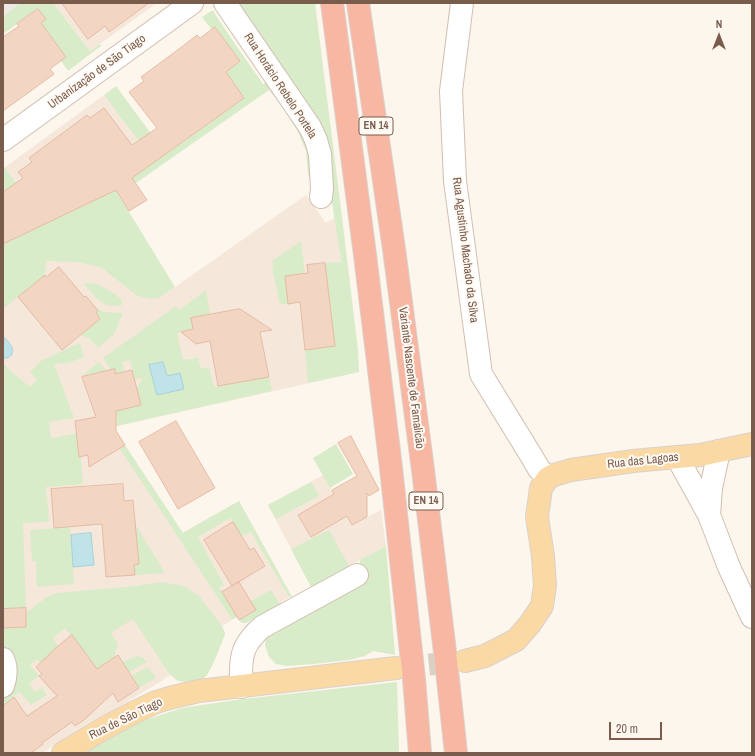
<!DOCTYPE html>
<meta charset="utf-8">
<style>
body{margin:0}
#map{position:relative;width:755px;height:756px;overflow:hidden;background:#fdf6ec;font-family:"Archivo Narrow",sans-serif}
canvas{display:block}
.frame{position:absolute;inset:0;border:4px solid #7a5c4d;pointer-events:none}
.north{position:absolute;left:699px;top:16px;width:40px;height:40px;-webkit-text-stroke:3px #fffaf3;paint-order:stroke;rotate:0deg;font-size:11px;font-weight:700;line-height:16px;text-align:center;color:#7a5c4d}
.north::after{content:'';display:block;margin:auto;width:14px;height:18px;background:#7a5c4d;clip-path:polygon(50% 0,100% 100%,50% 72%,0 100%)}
.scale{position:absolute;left:609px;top:722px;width:53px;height:18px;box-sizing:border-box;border:2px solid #7a5c4d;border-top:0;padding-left:5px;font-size:12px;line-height:14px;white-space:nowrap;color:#7a5c4d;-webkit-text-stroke:3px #fffaf3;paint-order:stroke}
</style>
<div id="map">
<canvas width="755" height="756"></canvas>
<div class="frame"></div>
<div class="north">N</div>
<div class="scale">20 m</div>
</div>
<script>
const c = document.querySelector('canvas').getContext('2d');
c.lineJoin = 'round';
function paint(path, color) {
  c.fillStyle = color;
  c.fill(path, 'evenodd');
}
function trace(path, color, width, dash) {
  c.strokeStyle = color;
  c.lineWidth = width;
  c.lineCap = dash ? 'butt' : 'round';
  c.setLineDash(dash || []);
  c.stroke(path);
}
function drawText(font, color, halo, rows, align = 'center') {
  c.font = font + ' "Archivo Narrow",sans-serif';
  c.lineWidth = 4;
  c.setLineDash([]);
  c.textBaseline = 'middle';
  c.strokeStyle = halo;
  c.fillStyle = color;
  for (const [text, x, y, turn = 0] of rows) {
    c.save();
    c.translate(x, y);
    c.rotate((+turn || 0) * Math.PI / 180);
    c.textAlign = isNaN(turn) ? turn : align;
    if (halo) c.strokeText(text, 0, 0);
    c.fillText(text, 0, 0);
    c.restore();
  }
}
paint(new Path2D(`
 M53,3H157L90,51Z
 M104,95L154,162L112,192L168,292L306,195L326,223L335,218L352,350L359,372L113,427L182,533L239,501L292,597H289L281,602L280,604L246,623H242L237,617L222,626L225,633L224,637L160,682L132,699L109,713L88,723L42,753H3V706L38,676L3,634V187L35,229L43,218L4,168Z
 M323,475L352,525L381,510L386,546L311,587L268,505Z`), '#f5e8da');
paint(new Path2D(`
 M3,3H45L3,34Z`), '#efe9e4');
paint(new Path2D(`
 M20,3H53L90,51L100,44L101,46L68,71L61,61L66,57L41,23L46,19L38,9L3,34V17Z
 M233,3H315L342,217L358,350L359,372L308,383L305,350L335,346L325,263L341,262L323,142Z
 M211,11H214L215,14L233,41L263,84L272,79L305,130L314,188L308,174L306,151L298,132L283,107L269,90L136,183L118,194L175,287L159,298L149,299L136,295L101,267L78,262L46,261L45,275L3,309V244L35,229L3,187V166L47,223L88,204L95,184L104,196L112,192L154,162L104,95L116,86L166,154L244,98L225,72L240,61L215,27L212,30L202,17Z
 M301,241L305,273L285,276L288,304H280L272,268H274L272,261Z
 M87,283L97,284L109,290L121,299L122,305C100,309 98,298 84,285Z
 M206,290L210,314L191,318L193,329L177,333L183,360L198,358L201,369L209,367L214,387L269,377L272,391L116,426L115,369L111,370L103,358L176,306L179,310ZM130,360L135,379L143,378L137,388H128L122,362ZM163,362L166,377L150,365Z
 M95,307L104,312L123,313L114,334L98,348L90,339L81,335L100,319L96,313L98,311Z
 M80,343L84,357L68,363L54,364L74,418L49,422L51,438L85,432L78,444L79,457H81L83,484L46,487L49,522L23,523L26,608L3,609V363L12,372L30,387L37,380L30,372L42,360Z
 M99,362L107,371L82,377L84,374Z
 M336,444L353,474L330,488L313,458Z
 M125,445L183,533L239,501L292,597H289L251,532L241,536L230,518L198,537L224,585L219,587L237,617L232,619L120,449Z
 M311,482L319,496L276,519L268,505Z
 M135,524L165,573L135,575L134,565L139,564Z
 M70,527L74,584L37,587L36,561H32L30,530Z
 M329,530L349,566L311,587L291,549Z
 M386,546L395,655L373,651L365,656L349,660L314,664L287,666L276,664L269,657L265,645L266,636L360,584V560Z
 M162,582L184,586L199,596L222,626L225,633L224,637C220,646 211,674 203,679C198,682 184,682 178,681L170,675L133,619L111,633L118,644L114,659L97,669L65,628L53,638L58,646L45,667L37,659L30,665L39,676L29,684L35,692L42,688L47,695L31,705L19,692L3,706V697L9,687L5,650L3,647V628L25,627L26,613L47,597L57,593L136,586Z
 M271,590L280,604L246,623H242L239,620L256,610L251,601Z
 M137,656L142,657L147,662L129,672L122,662Z
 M148,667L156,678L139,688L131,676Z
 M397,682L399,753H85L109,737L145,720L182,708L243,699Z`), '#d8ecc9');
const water = new Path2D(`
 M3,336C7,341 15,347 12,354C10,358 7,358 3,358Z
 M163,362L167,376L180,373L184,389L157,395L149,365Z
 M91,533L94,565L73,567L71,535Z`);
paint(water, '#bfe3e8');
trace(water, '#a5d3da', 1);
const building = new Path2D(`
 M62,3H149L109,32L105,26L88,39Z
 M38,9L46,19L41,23L66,57L50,69L54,74L3,111V37L19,26L17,24Z
 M215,27L240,61L226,72L244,98L132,178L147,200L129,211L116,190L3,244V192L23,178L18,172L32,162L29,158L87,115L90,118L104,108L132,145L157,128L129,92L144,81L141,77L179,49L197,35L200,38Z
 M325,263L335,346L305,350L300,302L288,304L285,276L308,273L307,265Z
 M59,267L84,297L86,296L98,311L96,313L100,319L62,350L18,297L45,275L46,277Z
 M240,309L272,330L260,332L269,377L218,386L210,341L196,344L181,332L193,329L191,318Z
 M115,369V374L132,370L141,405L116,411V431L125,445L89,467L88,455L79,457L75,421L96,417L82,377Z
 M176,421L215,488L178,509L139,442Z
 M351,436L379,490L369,496L367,493V517L352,525L347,516L311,537L298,515L334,494L332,490L357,476L338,443Z
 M123,484L124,501L133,500L139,564L134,565L135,575L106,577L102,524L54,528L51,489Z
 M233,522L250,550L254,548L265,566L232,586L204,540Z
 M239,582L256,610L239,620L222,592Z
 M26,608V627L3,628V609Z
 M72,635L97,669L118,655L139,688L118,702L113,693L84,720L75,726L72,722L42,743L43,744L31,753H3V706L14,697L27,716L57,696L39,676L42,674L36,667L58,646Z`);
paint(building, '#f3d5c3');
trace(building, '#e6bba3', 1);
trace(new Path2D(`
 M396,668L465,661`), '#dcd0c4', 22, [22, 11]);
const minor = new Path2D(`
 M225,3L310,127L316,140L320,154L322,189L321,197
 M462,3L451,91L455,181L481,374L532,457L539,469L548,478
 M3,140L192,3
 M719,451L711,488L709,515L729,567L752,617
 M677,457L709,515
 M3,659C7,667 6,678 3,686
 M241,687C241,674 240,659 245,648C249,640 255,633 262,627L357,575`);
const major = new Path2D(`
 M465,661L485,656L516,640L530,624L542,606L545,586L543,556L537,517L541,488L548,478L554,475L571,470L633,461L700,455L752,444
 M63,753L101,730L133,713L156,702L173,697L199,691L396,668`);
const highway = new Path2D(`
 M332,3L365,255L391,468L414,679L420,753
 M358,3L394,249L423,470L445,652L456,753`);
trace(minor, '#d1beb0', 24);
trace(major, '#dad1cd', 24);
trace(highway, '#dad1cd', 24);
trace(minor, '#fff', 22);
trace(major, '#fbd9a5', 22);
trace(highway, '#f7b7a3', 22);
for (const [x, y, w] of [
 [376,126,34],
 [426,501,34]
]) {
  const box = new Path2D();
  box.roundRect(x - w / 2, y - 9, w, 18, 3);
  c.fillStyle = '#fffaf3';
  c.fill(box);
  trace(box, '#7a5c4d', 1);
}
drawText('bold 11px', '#7a5c4d', null, [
 ["EN 14",376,126],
 ["EN 14",426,501]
]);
drawText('12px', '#7a5c4d', '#fffaf3', [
 ["Urbanização de São Tiago",97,72,-36],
 ["Rua Horácio Rebelo Portela",280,86,57],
 ["Rua Agustinho Machado da Silva",465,250,83],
 ["Variante Nascente de Famalicão",411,378,83],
 ["Rua das Lagoas",643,461,-6],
 ["Rua de São Tiago",126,719,-26]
]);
</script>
